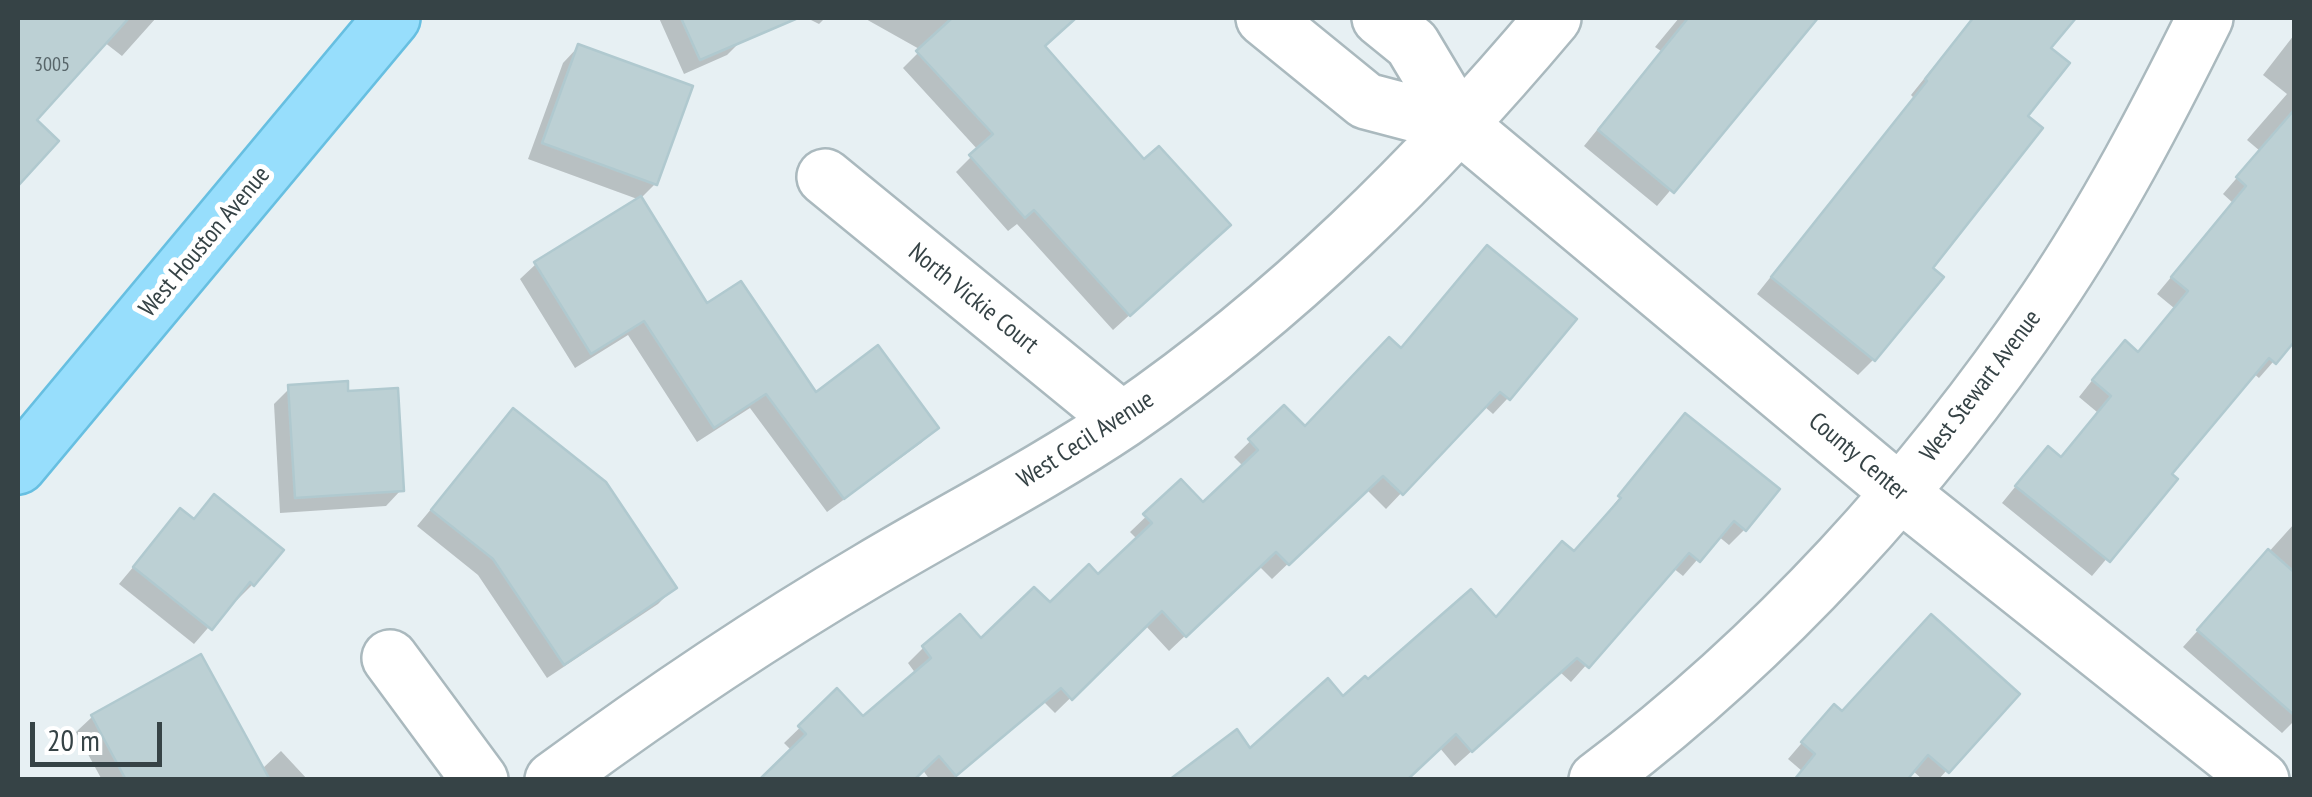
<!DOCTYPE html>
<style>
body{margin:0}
#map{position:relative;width:2312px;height:797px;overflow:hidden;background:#e7f0f3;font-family:"PT Sans Narrow",sans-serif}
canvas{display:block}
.frame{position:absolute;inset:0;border:20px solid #364346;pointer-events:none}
.scale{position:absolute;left:30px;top:722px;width:132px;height:45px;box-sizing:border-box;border:5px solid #364346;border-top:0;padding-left:12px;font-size:30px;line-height:35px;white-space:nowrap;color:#364346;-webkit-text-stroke:8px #fff;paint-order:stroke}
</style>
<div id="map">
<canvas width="2312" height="797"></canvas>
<div class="frame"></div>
<div class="scale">20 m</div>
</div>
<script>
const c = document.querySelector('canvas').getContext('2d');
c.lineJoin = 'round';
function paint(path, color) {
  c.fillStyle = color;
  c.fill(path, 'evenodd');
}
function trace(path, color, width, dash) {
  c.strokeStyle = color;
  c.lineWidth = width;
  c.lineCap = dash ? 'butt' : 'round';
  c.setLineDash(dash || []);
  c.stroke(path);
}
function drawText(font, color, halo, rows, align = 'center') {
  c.font = font + ' "PT Sans Narrow",sans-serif';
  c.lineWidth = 10;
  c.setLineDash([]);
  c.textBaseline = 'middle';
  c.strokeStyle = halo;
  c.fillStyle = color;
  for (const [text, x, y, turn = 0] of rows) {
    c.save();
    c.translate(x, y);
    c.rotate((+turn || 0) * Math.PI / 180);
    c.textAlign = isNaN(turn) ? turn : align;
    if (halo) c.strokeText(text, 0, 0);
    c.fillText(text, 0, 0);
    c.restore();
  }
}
paint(new Path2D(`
 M18,18H156L122,56L104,42L33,120L56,141L18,182Z
 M659,18H778L742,40L727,55L684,74Z
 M807,18H825L819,24Z
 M864,18H1069L1071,20L1042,47L1212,240L1113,330L1017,224L1008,231L956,172L978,150L903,68L921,50Z
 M1679,18H1817L1657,206L1584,146L1661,51L1655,47Z
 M1973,18H2072L2047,48L2024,116L1874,359L1858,375L1757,294L1914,98L1911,95Z
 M2294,35V239L2288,246L2294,251V338L2259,378L2253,373L2169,475L2174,479L2092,576L2002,503L2033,465L2060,459L2097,412L2079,397L2109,359L2137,354L2174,308L2157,294L2233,203L2223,194L2260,151L2247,140L2287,94L2263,75Z
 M578,47L655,184L640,199L706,306L815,395L936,428L921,443L827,512L750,408L697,442L628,335L575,368L520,279L536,264L640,200L528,159L563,63Z
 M1487,248L1508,398L1493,414L1484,406L1386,509L1366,489L1272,579L1259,566L1169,651L1145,625L1055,713L1044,702L951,780H930L922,769L792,751L784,743L837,692L863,719L916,674L908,663L923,648L981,642L1098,577L1138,540L1130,532L1181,483L1203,506L1244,467L1234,457L1284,408L1304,430L1400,350Z
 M290,388L346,394L401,490L386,506L280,513L274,404Z
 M513,411L674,588L658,604L547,678L478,575L417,526Z
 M1685,416L1744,530L1729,545L1718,536L1683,576L1673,568L1571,682L1560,672L1455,766L1439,747L1250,752L1367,682L1495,620L1574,554Z
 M214,497L253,584L237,600L234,598L194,644L119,584L180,511L192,521Z
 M2294,524V721L2282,733L2183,647Z
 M2016,694L1938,780H1923L1912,770L1802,771L1788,759L1819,723L1842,714Z
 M92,717L262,769L281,751L308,780H102L76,732Z`), '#0003');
const building = new Path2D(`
 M18,18H129L37,120L59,141L18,186Z
 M681,18H798L700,60Z
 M952,18H1076L1045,46L1144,159L1159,146L1231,225L1130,316L1034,210L1025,218L969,155L993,134L916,51Z
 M1688,18H1818L1674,193L1598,130Z
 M1973,18H2076L2051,48L2070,63L2028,116L2043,128L1933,268L1944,277L1875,361L1771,277L1927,81L1925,79Z
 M578,44L693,86L657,185L542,143Z
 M2294,110V342L2276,364L2269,358L2172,474L2178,479L2110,562L2015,486L2048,446L2061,457L2111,396L2092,380L2125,340L2138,352L2188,291L2171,277L2246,186L2236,177Z
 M641,196L707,303L741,281L816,392L878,345L939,428L844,499L766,394L714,428L644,321L591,354L534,262Z
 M1487,245L1577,319L1510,400L1500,392L1403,495L1383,476L1289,565L1276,552L1186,637L1162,611L1072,700L1061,688L956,776L939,756L914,780H759L806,734L798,726L837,688L863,716L931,658L922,646L960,614L981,638L1034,587L1050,602L1089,564L1098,574L1152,523L1143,514L1181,479L1203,502L1258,450L1248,439L1284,405L1305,426L1389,337L1401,348Z
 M348,381V391L398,388L404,491L295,498L288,385Z
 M513,408L606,482L677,588L564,665L493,559L431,510Z
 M1685,413L1780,489L1746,531L1734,521L1700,562L1689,553L1589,668L1577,658L1472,752L1456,734L1407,780H1169L1237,729L1250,748L1328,678L1343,696L1365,676L1368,679L1471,589L1496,617L1562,541L1574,551L1621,498L1618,496Z
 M214,494L284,550L254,586L250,582L212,630L133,567L180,508L194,519Z
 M2268,549L2294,572V715L2197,630Z
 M1931,614L2020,694L1949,773L1928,755L1907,780H1794L1815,754L1801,742L1834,704L1842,711Z
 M201,654L270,780H126L91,715Z`);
paint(building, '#bcd0d4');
trace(building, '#b0c9cf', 2.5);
const minor = new Path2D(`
 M1264,18L1366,101L1461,126
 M1380,18L1412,44L1461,126L1899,492L2261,780
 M825,177L1122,420
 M390,658L480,780
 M553,780C655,705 760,634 869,570C953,520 1041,475 1123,420C1287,307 1425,170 1553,18
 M1597,780C1772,648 1923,482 2046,301C2107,211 2157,115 2205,18`);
const major = new Path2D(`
 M18,466L392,18`);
trace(minor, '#aab9be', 60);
trace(major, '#67bfe1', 60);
trace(minor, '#fff', 55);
trace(major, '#97defc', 55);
drawText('20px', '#58666a', null, [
 ["3005",52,65]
]);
drawText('25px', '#364346', '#fff', [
 ["West Houston Avenue",205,242,-50],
 ["North Vickie Court",973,299,39],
 ["West Stewart Avenue",1981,386,-53],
 ["West Cecil Avenue",1086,440,-33],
 ["County Center",1858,457,40]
]);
</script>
